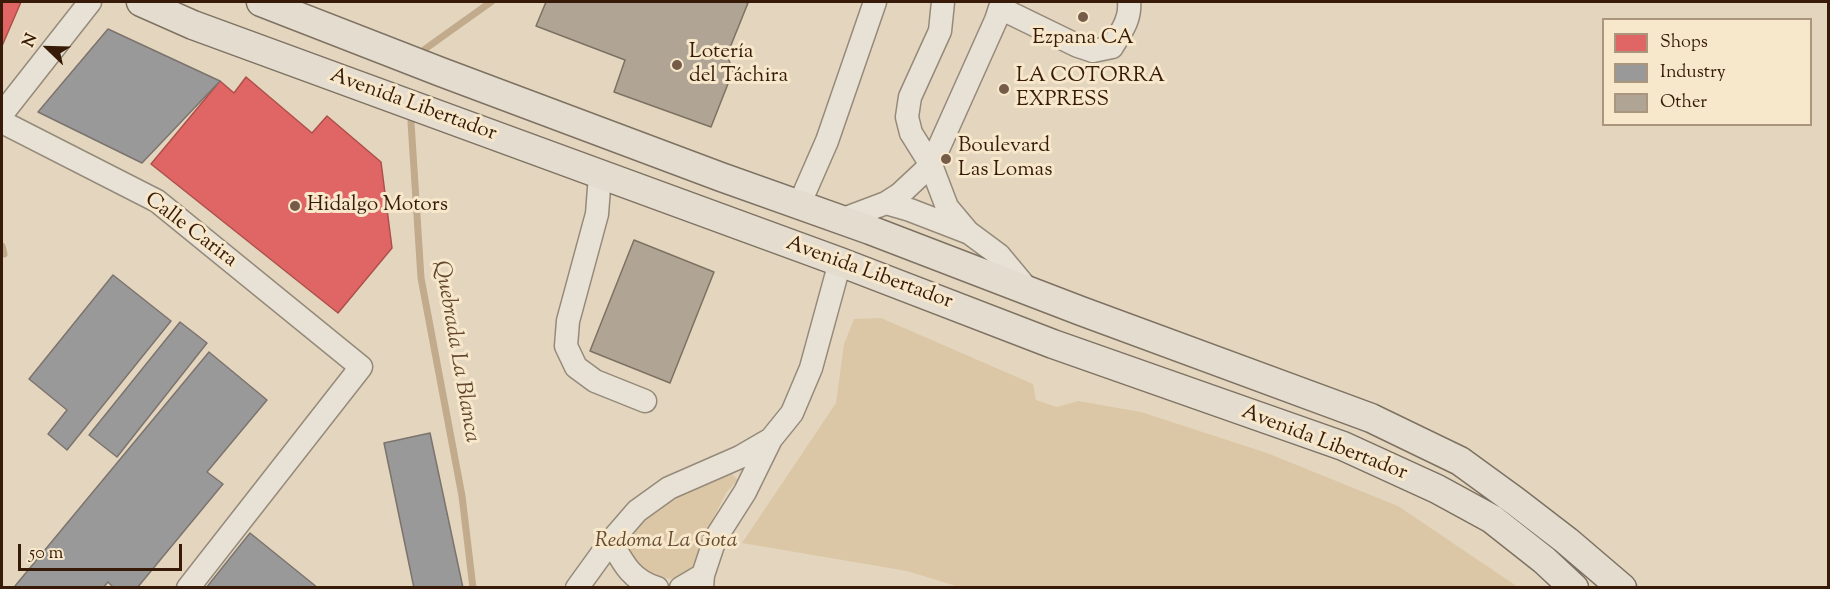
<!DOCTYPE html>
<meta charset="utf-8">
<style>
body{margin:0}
#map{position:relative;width:1830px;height:589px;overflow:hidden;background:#e4d6be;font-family:"Sorts Mill Goudy",serif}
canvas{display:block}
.frame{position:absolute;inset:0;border:3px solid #371b08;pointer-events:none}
.legend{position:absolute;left:1602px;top:18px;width:210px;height:108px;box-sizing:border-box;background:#f7e7cb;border:2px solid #aa957d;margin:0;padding:8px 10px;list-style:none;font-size:18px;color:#371b08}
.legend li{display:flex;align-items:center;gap:12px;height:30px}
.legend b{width:30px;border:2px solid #aa957d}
.north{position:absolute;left:18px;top:18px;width:60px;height:60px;-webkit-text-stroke:4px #f7e7cb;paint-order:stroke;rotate:293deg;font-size:16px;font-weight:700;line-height:24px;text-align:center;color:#371b08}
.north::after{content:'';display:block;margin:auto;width:21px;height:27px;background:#371b08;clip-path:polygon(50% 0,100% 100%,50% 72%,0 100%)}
.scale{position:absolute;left:18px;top:544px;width:164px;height:27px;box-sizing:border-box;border:3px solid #371b08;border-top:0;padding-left:8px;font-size:18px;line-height:21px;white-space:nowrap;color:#371b08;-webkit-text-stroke:4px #f7e7cb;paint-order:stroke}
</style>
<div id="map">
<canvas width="1830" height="589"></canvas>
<div class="frame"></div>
<ul class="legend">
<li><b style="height:16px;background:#e06666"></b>Shops</li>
<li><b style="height:16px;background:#999"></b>Industry</li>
<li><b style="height:16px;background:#b0a594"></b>Other</li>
</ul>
<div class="north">N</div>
<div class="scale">50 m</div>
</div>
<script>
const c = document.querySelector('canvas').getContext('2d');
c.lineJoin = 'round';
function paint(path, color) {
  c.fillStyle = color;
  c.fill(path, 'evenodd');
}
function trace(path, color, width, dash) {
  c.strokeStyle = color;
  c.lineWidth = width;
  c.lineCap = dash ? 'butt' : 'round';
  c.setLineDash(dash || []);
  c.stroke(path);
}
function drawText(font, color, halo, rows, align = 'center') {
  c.font = font + ' "Sorts Mill Goudy",serif';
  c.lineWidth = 6;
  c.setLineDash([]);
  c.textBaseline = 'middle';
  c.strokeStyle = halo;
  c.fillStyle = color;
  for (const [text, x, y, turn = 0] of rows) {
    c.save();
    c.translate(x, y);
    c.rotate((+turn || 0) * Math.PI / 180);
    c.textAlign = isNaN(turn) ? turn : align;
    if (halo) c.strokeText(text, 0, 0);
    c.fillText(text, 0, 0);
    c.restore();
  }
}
paint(new Path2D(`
 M881,318L1033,384L1036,400L1057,407L1078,401L1141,412L1267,453L1398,506L1518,587H959L907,571L742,543L836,403L844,344L854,319Z
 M729,471L738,480L726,493L709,527L692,569L680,579L659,578L634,564L626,551L625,542L632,529L662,503Z`), '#dbc7a6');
const shops = new Path2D(`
 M2,2H21L2,46Z
 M246,77L312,133L327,116L381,162L392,248L338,313L151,164L220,81L234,93Z`);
paint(shops, '#e06666');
trace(shops, '#ad504a', 1.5);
const industry = new Path2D(`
 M108,29L220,81L142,163L38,112Z
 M113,275L171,321L67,450L48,434L67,410L29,379Z
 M180,322L207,343L117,457L89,435Z
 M209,352L267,400L207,472L223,484L137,588H114L108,582L103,588H17L15,586Z
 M430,433L463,588H414L384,443Z
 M250,533L318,588H206Z`);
paint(industry, '#999');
trace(industry, '#7c736e', 1.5);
trace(new Path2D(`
 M425,49L491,2
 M411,122L421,278L462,496L473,588
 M2,246L4,254`), '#c2ab8c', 7);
const building = new Path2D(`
 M546,2H744L748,3L727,55L733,71L711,127L614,92L625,60L536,26Z
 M634,240L714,272L670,383L590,351Z`);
paint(building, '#b0a594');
trace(building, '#7d7162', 1.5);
const minor = new Path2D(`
 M943,2L940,31L910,97L907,117L911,133L931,165L947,207L968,232L999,255L1029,291
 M2,114L90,2
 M2,122L157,201L361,367L188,588
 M600,175L597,214L568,321L566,346L576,367L595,381L645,401
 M886,203L910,210L967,232
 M799,205L827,141L875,2
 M841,220L886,203L900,194L931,165L996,20L1000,8L1078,46L1093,51L1112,47C1121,32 1131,19 1129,2
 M611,541C623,563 631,580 657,588
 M577,588L611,541L637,511L669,488L740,457L771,439
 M681,588L703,575
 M702,588L703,575L715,539L745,492L771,439L792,413L811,368L840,262`);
const major = new Path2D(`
 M141,2L193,25L840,262L1053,344L1343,446L1437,489L1492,519L1544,560L1574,588
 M261,2L441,72L721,177L870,230L1081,311L1371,418L1460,461L1515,501L1567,541L1622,588`);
trace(minor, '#958a7a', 25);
trace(major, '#7d7162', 31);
trace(minor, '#e8e1d5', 22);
trace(major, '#e4dcce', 28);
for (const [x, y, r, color] of [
 [1083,17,6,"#745c48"],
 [677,65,6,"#745c48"],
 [1004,89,6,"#745c48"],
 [946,159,6,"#745c48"],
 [295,206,6,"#745c48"]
]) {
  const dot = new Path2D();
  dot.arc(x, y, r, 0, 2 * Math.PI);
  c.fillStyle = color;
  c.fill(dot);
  trace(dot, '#f7e7cb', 2);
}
drawText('21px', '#371b08', '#f7e7cb', [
 ["Ezpana CA",1083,39,"center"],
 ["Lotería",689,53],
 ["del Táchira",689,77],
 ["LA COTORRA",1016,77],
 ["EXPRESS",1016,101],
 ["Boulevard",958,147],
 ["Las Lomas",958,171],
 ["Hidalgo Motors",307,206]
], 'left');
drawText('21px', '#371b08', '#f7e7cb', [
 ["Avenida Libertador",413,106,20],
 ["Calle Carira",190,231,37],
 ["Avenida Libertador",869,274,20],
 ["Avenida Libertador",1324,444,21]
]);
drawText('italic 21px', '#664b32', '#f7e7cb', [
 ["Redoma La Gota",666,542]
]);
drawText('italic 22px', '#62472e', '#f7e7cb', [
 ["Quebrada La Blanca",455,352,80]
]);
</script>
